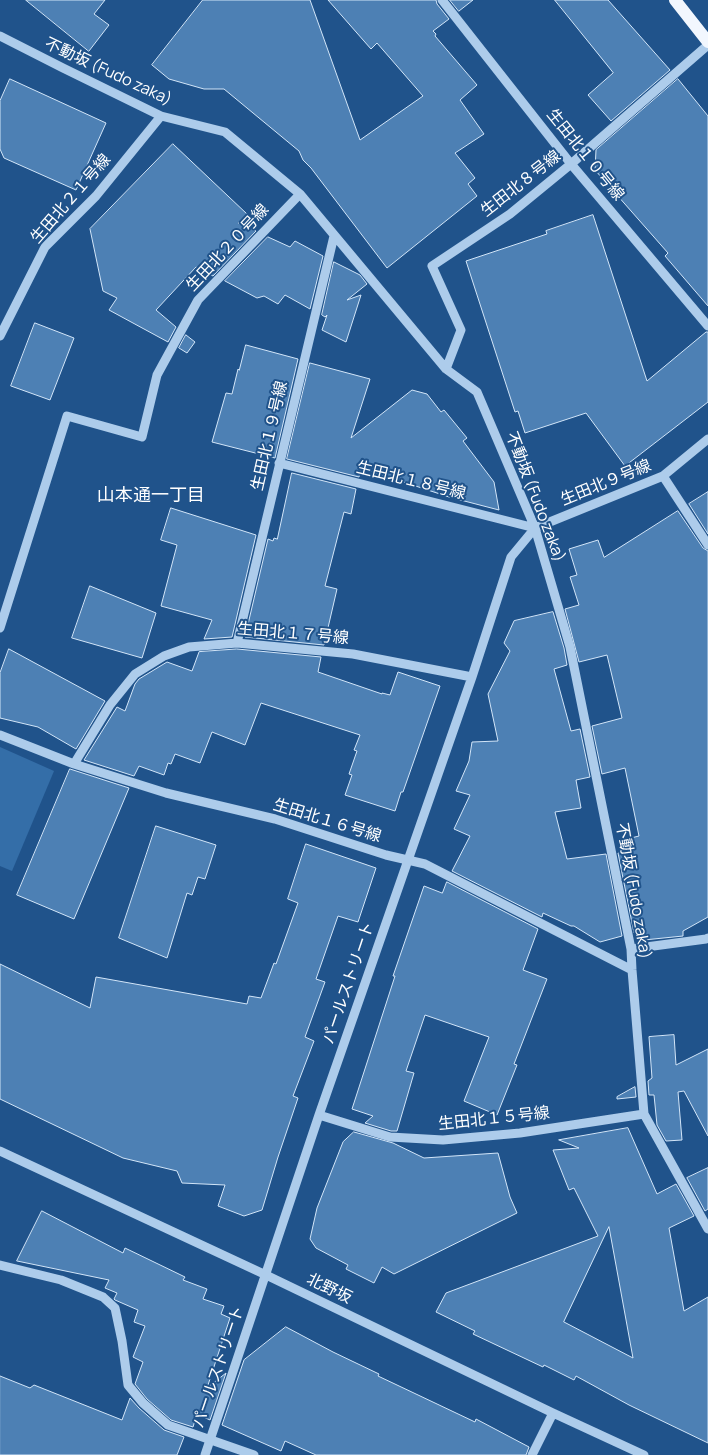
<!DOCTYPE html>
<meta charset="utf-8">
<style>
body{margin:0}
canvas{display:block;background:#20538b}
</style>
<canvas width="708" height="1455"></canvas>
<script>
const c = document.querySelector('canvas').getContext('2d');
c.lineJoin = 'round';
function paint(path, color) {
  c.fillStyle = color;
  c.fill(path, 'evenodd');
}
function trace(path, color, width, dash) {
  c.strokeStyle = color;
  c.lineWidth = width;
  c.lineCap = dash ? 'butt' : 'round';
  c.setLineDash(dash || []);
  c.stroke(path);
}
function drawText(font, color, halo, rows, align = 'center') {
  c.font = font + ' Manrope,"Noto Sans JP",sans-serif';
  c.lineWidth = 4;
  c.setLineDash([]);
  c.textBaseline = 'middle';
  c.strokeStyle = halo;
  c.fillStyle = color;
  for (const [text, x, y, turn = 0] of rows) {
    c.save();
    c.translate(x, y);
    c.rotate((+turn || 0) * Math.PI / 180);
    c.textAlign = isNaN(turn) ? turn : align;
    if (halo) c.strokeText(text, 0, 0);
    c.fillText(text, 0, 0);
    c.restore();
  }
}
paint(new Path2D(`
 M0,747L54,771L12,871L0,866Z`), '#346ea8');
const building = new Path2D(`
 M26,0H105L94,14L109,25L89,51Z
 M203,0H310L360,140L423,96L377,43L371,49L328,0H436L437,4L449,19L433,31L436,34L435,36L477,85L460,100L484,134L455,153L475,178L468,184L477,196L387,268L311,168L303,160L299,151L224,89H204L169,79L152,65Z
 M450,0H473L459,11Z
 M555,0H608L670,70L611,121L588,95L613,73Z
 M10,79L106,123L76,190L4,158L0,149V101Z
 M678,79L708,116V306L665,256L668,253L595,170L596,150Z
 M173,144L247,214L238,223L256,231L213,276L196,267L156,310L176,327L168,342L109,310L117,298L103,291L90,229Z
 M593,215L647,381L706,332H708V402L625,466L586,413L525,433L518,411L515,412L466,261L547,234L546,231Z
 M268,237L290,247L295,241L323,256L310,309L285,295L278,304L264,296L257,298L225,281Z
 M334,262L360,275L367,284L347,300L361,295L346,342L322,330L327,315L325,317L322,315Z
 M35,323L74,338L50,400L11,386Z
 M186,335L195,342L187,353L179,348Z
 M246,345L298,359L275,458L212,442L226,393L232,394L238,369L239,370Z
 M310,363L370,379L351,438L412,390L427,394L441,412L444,410L467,438L463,441L494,482L499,510L449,497L361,468L359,477L287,459Z
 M292,473L356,489L351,514L344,512L325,586L337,589L324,645L245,637L268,539L273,541L274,538L277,539Z
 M708,492V534L689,504Z
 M171,508L256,535L232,637L204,639L212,620L161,606L177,545L161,540Z
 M678,511L703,548L708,551V917L683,931V936L644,940L643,931L634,933L618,853L633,851L631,838L639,836L625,768L602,774L592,726L622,718L607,655L579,662L565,609L579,605L570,577L577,575L569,549L598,540L604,557Z
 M90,586L156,613L142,658L72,638Z
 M553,612L564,648L567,665L554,669L571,731L580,729L590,777L576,780L581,808L555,812L567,859L606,854L622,936L600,942L574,926H571L543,913L542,917L452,871L470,836L454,829L470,795L456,791L469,761L472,742L498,741L488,694L510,651L504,643L514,621Z
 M9,649L105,701L76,749L38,727L0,718V673Z
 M237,649L321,657L318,672L382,694V693L390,695L398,672L440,686L403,792H401L395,811L345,795L352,775L349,774L357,751L354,750L360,735L261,703L245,745L212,732L200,763L175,754L171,764L168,763L164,775L139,766L134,776L84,760L117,707L125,711L135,684L139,679L167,662L192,671L199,652Z
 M70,769L129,788L74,919L17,895Z
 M156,826L216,845L205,879L198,877L192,895L187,893L167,958L119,938Z
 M306,844L376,868L358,922L338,916L316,979L325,982L305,1037L314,1041L293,1096L298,1098L278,1157L262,1210L244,1216L218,1206L225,1185L182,1183L177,1171L123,1158L0,1099V964L90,1008L96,977L247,1004L249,996L261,998L274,963L276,964L298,903L288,899Z
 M447,882L538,929L523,970L547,979L514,1064L517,1065L497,1115L464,1101L489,1037L425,1015L406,1071L414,1073L397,1131H391L365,1123L373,1116L352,1109L395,976H393L424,886L442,893Z
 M674,1035L676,1065L708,1049V1136L684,1091L678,1092L682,1140L666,1141L657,1125L654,1095H649L648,1081L652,1078L649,1037Z
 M635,1087L636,1097L617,1099V1097Z
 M628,1128L657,1194L676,1184L694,1216L669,1228L684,1311L708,1297V1443L629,1405L576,1376L574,1380L544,1365L543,1367L473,1334L475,1331L436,1312L446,1293L598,1236L574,1188L569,1190L553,1150L579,1148L559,1140ZM609,1227L633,1358L564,1322Z
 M354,1132L393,1143L424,1158L498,1153L510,1197L517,1213L394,1274L382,1267L374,1283L346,1269L348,1265L316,1248L310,1239L317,1208L343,1142Z
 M708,1168V1209L705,1211L687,1178Z
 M42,1211L123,1253L125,1248L185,1277L183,1280L207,1289L203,1299L224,1306L221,1314L230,1318L207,1388L226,1373L210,1420L197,1414L193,1427L171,1420L147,1399L135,1384L143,1362L133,1357L145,1326L134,1322L138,1310L115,1300L114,1299L117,1293L105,1288L109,1280L17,1261Z
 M286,1327L333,1352L379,1374L378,1376L475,1422L476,1419L529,1447L526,1455H316L285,1441L281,1451L222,1425L244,1360Z
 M0,1376L30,1388L34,1385L122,1420L130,1398L139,1408L164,1430L184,1437L177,1455H0Z`);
paint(building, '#4d80b4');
trace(building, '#d2e5f8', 1);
trace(new Path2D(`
 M442,0L571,164L708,326
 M0,36L63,68L161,116L225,132L300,194L446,369L477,392L535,528L570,647L631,949L632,970L644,1114L708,1229
 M0,336L45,247L96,196L161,116
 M446,369L461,330L432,266L510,214L571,164L708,45
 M279,463L535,528
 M663,476L708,545
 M0,628L67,416L142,437L157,375L198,300L300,194
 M237,643L334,236
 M0,735L74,764L166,793L275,819L386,855L425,864L632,970
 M74,764L110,705L135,674L164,656L189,647L237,643L353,654L472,677
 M631,949L706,939L708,938
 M319,1115L390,1137L443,1140L520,1133L644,1114
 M0,1151L266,1275L553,1413L644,1455
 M0,1265L61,1280L103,1297L115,1308L122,1341L128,1385L143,1403L168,1425L254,1455
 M205,1455L319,1115L472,677L511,557L535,528L663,476L708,439
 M532,1455L553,1413`), '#adcceb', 9);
trace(new Path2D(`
 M675,0L708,42`), '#f2f7fe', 12);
drawText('16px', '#fff', '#20538b', [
 ["不動坂 (Fudo zaka)",108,72,25],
 ["生田北１０号線",585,155,51],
 ["生田北８号線",521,184,-38],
 ["生田北２１号線",71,199,-49],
 ["生田北２０号線",228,248,-47],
 ["生田北１９号線",270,436,-77],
 ["生田北１８号線",411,481,14],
 ["生田北９号線",606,483,-22],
 ["不動坂 (Fudo zaka)",535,497,69],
 ["生田北１７号線",293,634,5],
 ["生田北１６号線",327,821,17],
 ["不動坂 (Fudo zaka)",633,891,80],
 ["パールストリート",349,983,-71],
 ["生田北１５号線",494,1119,-6],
 ["北野坂",329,1289,26],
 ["パールストリート",219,1367,-71]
]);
drawText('18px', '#fff', '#20538b', [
 ["山本通一丁目",151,496]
]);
</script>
